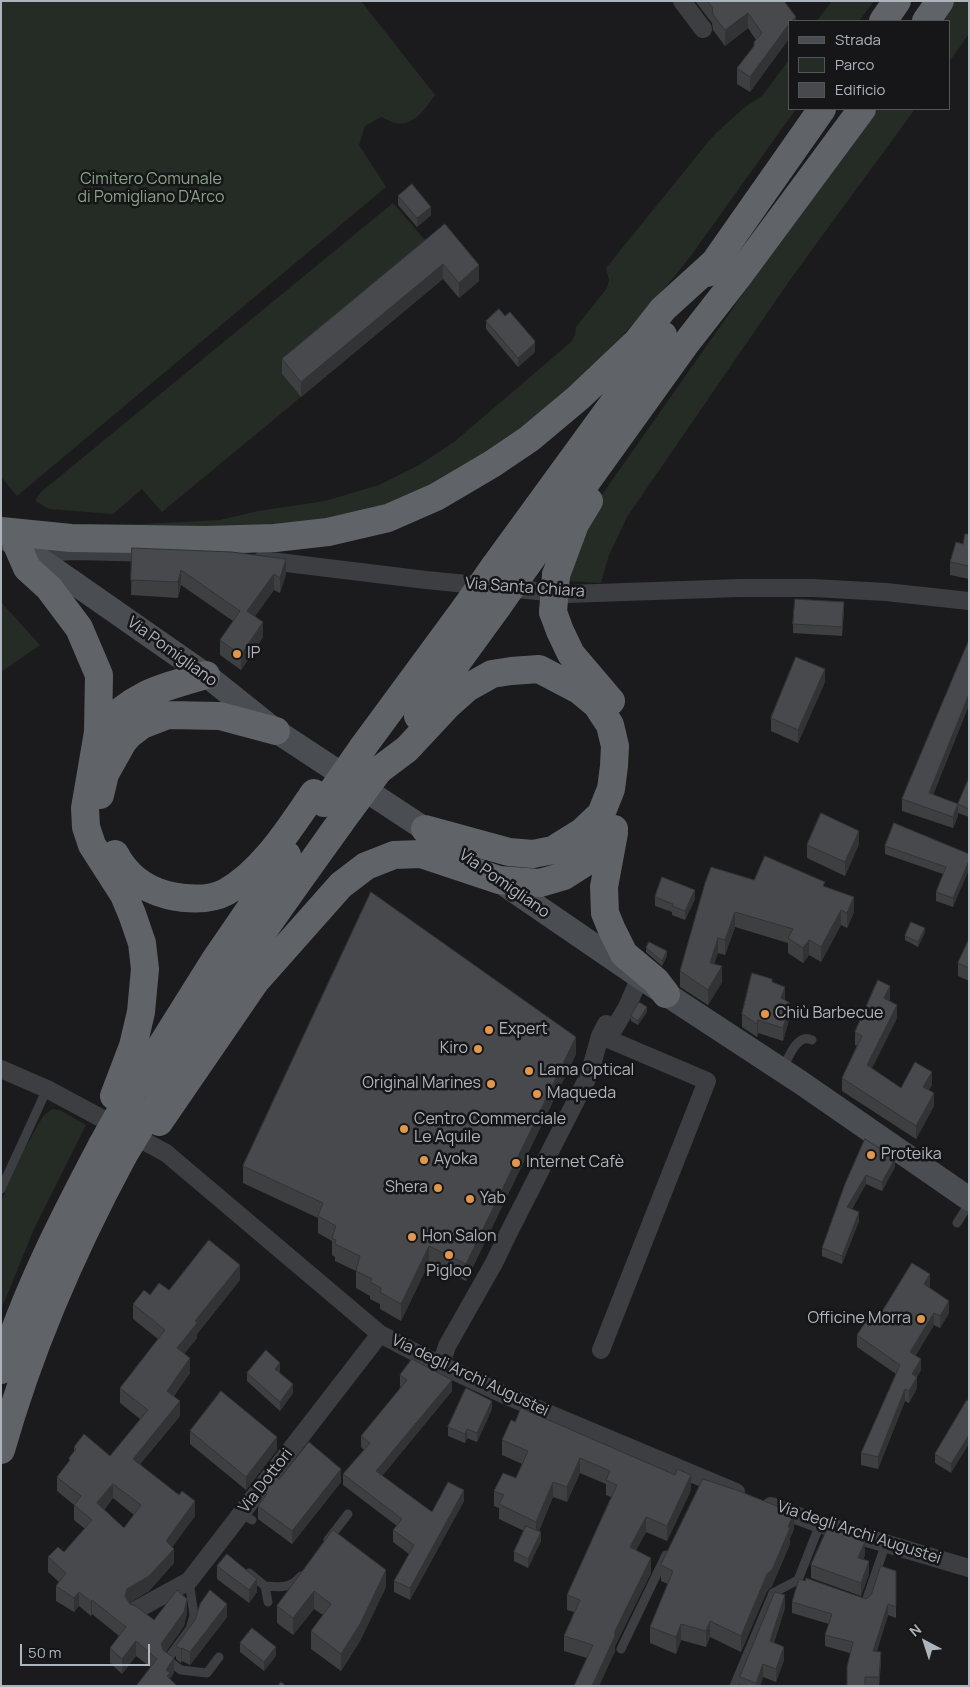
<!DOCTYPE html>
<meta charset="utf-8">
<style>
body{margin:0}
#map{position:relative;width:970px;height:1687px;overflow:hidden;background:#1b1b1d;font-family:Manrope,sans-serif}
canvas{display:block}
.frame{position:absolute;inset:0;border:2px solid #aeb4bb;pointer-events:none}
.legend{position:absolute;left:788px;top:20px;width:162px;height:90px;box-sizing:border-box;background:#161618;border:1px solid #535559;margin:0;padding:6px 9px;list-style:none;font-size:15px;color:#aeb4bb}
.legend li{display:flex;align-items:center;gap:10px;height:25px}
.legend b{width:25px;border:1px solid #535559}
.north{position:absolute;left:900px;top:1617px;width:50px;height:50px;-webkit-text-stroke:4px #161618;paint-order:stroke;rotate:320deg;font-size:14px;font-weight:700;line-height:20px;text-align:center;color:#aeb4bb}
.north::after{content:'';display:block;margin:auto;width:18px;height:22px;background:#aeb4bb;clip-path:polygon(50% 0,100% 100%,50% 72%,0 100%)}
.scale{position:absolute;left:20px;top:1644px;width:130px;height:22px;box-sizing:border-box;border:2px solid #aeb4bb;border-top:0;padding-left:6px;font-size:15px;line-height:18px;white-space:nowrap;color:#aeb4bb;-webkit-text-stroke:4px #161618;paint-order:stroke}
</style>
<div id="map">
<canvas width="970" height="1687"></canvas>
<div class="frame"></div>
<ul class="legend">
<li><b style="height:6px;background:#4a4d51"></b>Strada</li>
<li><b style="height:14px;background:#252c25"></b>Parco</li>
<li><b style="height:14px;background:#48494c"></b>Edificio</li>
</ul>
<div class="north">N</div>
<div class="scale">50 m</div>
</div>
<script>
const c = document.querySelector('canvas').getContext('2d');
c.lineJoin = 'round';
function paint(path, color) {
  c.fillStyle = color;
  c.fill(path, 'evenodd');
}
function trace(path, color, width, dash) {
  c.strokeStyle = color;
  c.lineWidth = width;
  c.lineCap = dash ? 'butt' : 'round';
  c.setLineDash(dash || []);
  c.stroke(path);
}
function drawText(font, color, halo, rows, align = 'center') {
  c.font = font + ' Manrope,sans-serif';
  c.lineWidth = 5;
  c.setLineDash([]);
  c.textBaseline = 'middle';
  c.strokeStyle = halo;
  c.fillStyle = color;
  for (const [text, x, y, turn = 0] of rows) {
    c.save();
    c.translate(x, y);
    c.rotate((+turn || 0) * Math.PI / 180);
    c.textAlign = isNaN(turn) ? turn : align;
    if (halo) c.strokeText(text, 0, 0);
    c.fillText(text, 0, 0);
    c.restore();
  }
}
paint(new Path2D(`
 M1,1H361L435,95C427,107 413,127 396,123C391,122 386,119 381,117L365,126L359,145L386,187L17,496L1,477Z
 M832,1H874L859,21H817Z
 M948,1H969V34L949,62V21H934Z
 M789,60V109H796L690,257L661,293L593,368L508,440L420,494L331,523L250,529L28,524L26,520L79,525L143,524L220,520L258,511L325,501L379,485L419,465L454,442L571,342L575,335L576,327L607,288L609,280L606,268L704,147L715,134L745,107L762,96Z
 M873,109H915L792,277L627,517L609,555L601,583L565,581L594,506Z
 M393,203L431,247L282,374L301,397L162,512L142,489L113,514L49,509L36,501V499L41,492Z
 M1,602L40,645L1,672Z
 M52,1109L60,1110L86,1125L34,1229L1,1310V1201L23,1152L43,1116Z`), '#252c25');
trace(new Path2D(`
 M782,1070C788,1059 797,1032 812,1040
 M1,1189L47,1089
 M957,1223L969,1204
 M241,1513L252,1520
 M328,1540L348,1514
 M249,1573L265,1586L268,1602
 M189,1581L194,1615L190,1629L167,1660L181,1670L207,1673L219,1657
 M265,1586C279,1587 291,1589 301,1576
 M860,1602L865,1604L886,1543
 M621,1649L666,1555
 M734,1686L773,1593L798,1580L820,1524`), '#3c3e41', 9);
trace(new Path2D(`
 M682,1L703,29
 M262,560L426,580L568,594L740,588H813L886,592L969,601
 M44,562L49,556L57,552L75,551L155,553
 M1,1069L47,1089L166,1153L380,1334L424,1357L507,1396L736,1492
 M601,1350L707,1081L608,1039L627,1007L640,977
 M441,1365L447,1346L494,1263L510,1230L589,1075L600,1036L606,1024
 M771,1506L820,1524L969,1568
 M136,1610L189,1581L380,1334`), '#3c3e41', 18);
trace(new Path2D(`
 M10,541L44,562L206,675L276,731L440,839
 M494,877L640,977L800,1082L969,1199`), '#4a4d51', 24);
trace(new Path2D(`
 M883,21L897,1
 M926,21L940,1
 M707,273L822,109
 M1,531L71,538L205,540L275,538L328,532L388,518L436,497L492,464L529,439L578,398L637,342L663,309L718,259
 M17,545L27,568L49,588L79,628L99,675L98,732L85,808L86,827L92,845L124,895L132,914L142,943L145,969L141,1012L133,1046L114,1096
 M526,566L684,346L737,278L862,109
 M494,567L663,335
 M556,575L575,524L589,501
 M553,612L560,631L571,654L611,701
 M418,716L498,606
 M98,732C133,694 157,689 206,675
 M363,747L466,607
 M379,770L407,749L448,705L467,688L492,674L511,671L539,669L579,690L597,705L610,725L615,746L614,766L611,789L601,814L582,832L553,850L533,854L509,852L425,829
 M100,795L105,774L123,742L129,735L142,725L168,715L220,716L276,731
 M614,833L604,887L605,913L612,930L624,954L656,981L666,994
 M115,854C126,875 144,889 167,895C185,899 209,901 226,892C263,872 291,826 314,793
 M159,1094C212,1000 277,911 340,823
 M126,1102L215,960L287,855
 M159,1122L255,982L341,885L366,866L394,855L421,854L499,880L540,883L564,876L586,862L614,829
 M1,1370C26,1291 64,1217 102,1145
 M1,1450C30,1347 73,1249 123,1156`), '#606469', 28);
trace(new Path2D(`
 M498,606L526,566
 M466,607L494,567
 M553,612L556,575
 M324,803L363,747
 M340,823L379,770
 M102,1145L126,1102
 M123,1156L150,1111`), '#606469', 28);
paint(new Path2D(`
 M695,1H784L796,21L787,41L750,92L737,84V68L754,47L756,40L748,28L725,46L713,30L712,23Z
 M398,196L431,215L417,227L398,205Z
 M445,224L479,281L459,298L443,279L301,397L282,374V359Z
 M486,321L535,350L534,353L518,367L486,329Z
 M969,534V579L950,575V562Z
 M132,548L286,574L280,593L274,590L255,616L263,637L241,670L220,655V640L233,621L181,585L178,598L131,595Z
 M844,611L842,636L793,633V624Z
 M969,640V705L933,795L958,816L953,828L902,811V799Z
 M825,682L798,743L771,731V718Z
 M969,778V817L958,813V804Z
 M859,844L845,876L807,858V845Z
 M885,846L969,854L953,907L936,901V892L943,874L885,854Z
 M754,880L825,887L854,912L847,928L841,925L821,962L809,955L803,963L788,953V943L735,927L725,955L718,953L714,964L722,982L708,1005L680,987V971Z
 M655,897L695,899L685,920L672,915V912L655,906Z
 M925,932L918,947L905,940V936Z
 M969,939V981L958,976V963Z
 M646,948L667,956L662,966L646,952Z
 M772,982L785,1000L790,1016L783,1041L758,1033L757,1037L742,1027V1014Z
 M890,998L889,1001L897,1018L872,1068L901,1088L932,1085L929,1090L934,1106L916,1139L842,1091V1078L857,1046L855,1045V1032Z
 M647,1012L638,1025L631,1021V1016Z
 M576,1054L466,1281L429,1263L401,1321L380,1309V1304L370,1299V1296L356,1288V1271L335,1261V1257L332,1255V1241L318,1233V1218L243,1183V1166Z
 M865,1139L895,1167L882,1191L866,1184L852,1209L859,1221L842,1264L822,1256V1248Z
 M240,1280L197,1334V1338L184,1354L190,1373L174,1396L180,1416L140,1464L195,1516L172,1547L174,1563L149,1591L129,1603L130,1604L154,1620L187,1613L184,1626L166,1652L174,1673L150,1667L136,1656L122,1674L110,1663V1648L119,1636L92,1614L91,1616L79,1606L74,1612L56,1601V1586L59,1582L48,1572V1557L64,1552L85,1529L74,1520V1505L57,1491V1477L69,1462V1458L74,1452V1447L110,1456L140,1419L120,1403V1388L158,1339L133,1319V1304L150,1295L169,1290ZM113,1498L134,1515L124,1528L104,1510Z
 M930,1286L929,1287L949,1313L940,1328L934,1325L916,1355L921,1370L917,1377V1388L909,1403L905,1401L878,1469L861,1465V1453L896,1374L857,1347V1335L879,1316Z
 M280,1372L279,1373L293,1393L280,1411L247,1381V1373Z
 M400,1375L452,1391L382,1476L432,1512L464,1501L410,1600L394,1592V1581L409,1554L393,1542V1530L397,1526L343,1485V1474L364,1450L361,1447V1436L401,1387L400,1386Z
 M967,1400L951,1473L935,1463V1454Z
 M492,1409L477,1442L467,1438L465,1443L448,1436V1427Z
 M511,1420L691,1490L667,1541L646,1532L636,1550L651,1573L615,1646V1651L599,1686H574L587,1658L564,1651V1636L574,1612L567,1610V1595L611,1497L606,1495V1484L580,1473L567,1502L553,1497L539,1531L541,1541L528,1568L514,1561V1552L524,1531L499,1519V1508L494,1506V1491L516,1478L522,1464L502,1455V1440Z
 M190,1431L277,1450L246,1490L190,1444Z
 M279,1479L341,1482L292,1544L258,1519V1506L262,1501V1490Z
 M794,1529L790,1538V1544L772,1586L767,1591L741,1652L710,1637L706,1647L681,1640L676,1654L650,1643V1627L668,1584L661,1581V1565Z
 M333,1530L386,1587L360,1641L341,1671L311,1649V1631L323,1615L314,1609L293,1635L277,1623V1606Z
 M865,1555L863,1560L869,1574L861,1596L811,1578V1565Z
 M217,1566L257,1592L249,1603L217,1579Z
 M896,1571V1618L888,1615L877,1651L881,1663L879,1686H847L850,1653L825,1646V1635L829,1624L792,1613V1602L866,1599Z
 M785,1608L774,1643L784,1660L776,1682L763,1677L760,1686H740V1677Z
 M227,1617L190,1665L182,1661L181,1663L176,1659V1646Z
 M240,1643L276,1656L264,1671L240,1652Z`), '#3e3f41');
paint(new Path2D(`
 M748,13V28L725,46V30Z
 M796,17V21H791Z
 M789,24V39L750,92V77Z
 M431,207V215L417,227V218Z
 M443,264V279L301,397V382Z
 M479,265V281L459,298V283Z
 M535,341V350L534,353L518,367V358Z
 M286,559V574L280,593V578Z
 M181,570V585L178,598V582Z
 M274,574V590L247,627V611Z
 M263,622V637L241,670V655Z
 M825,669V682L798,743V730Z
 M969,694V705L929,804V793Z
 M958,804V816L953,828V817Z
 M859,831V844L845,876V862Z
 M969,861V870L953,907V898Z
 M695,890V899L685,920V911Z
 M854,897V912L847,928V913Z
 M841,910V925L821,962V947Z
 M735,912V927L725,955V940Z
 M925,928V932L918,947V942Z
 M718,938V953L710,978V963Z
 M809,940V955L803,963V948Z
 M667,951V956L662,966V961Z
 M722,966V982L708,1005V990Z
 M890,986V998L884,1011V998Z
 M785,987V1000L781,998Z
 M790,1003V1016L783,1041V1028Z
 M897,1005V1018L867,1078V1065Z
 M647,1007V1012L638,1025V1021Z
 M758,1020V1033L757,1037V1024Z
 M576,1037V1054L466,1281V1264Z
 M932,1072V1085L923,1099V1087Z
 M934,1093V1106L916,1139V1126Z
 M895,1159V1167L882,1191V1182Z
 M866,1175V1184L847,1216V1207Z
 M859,1212V1221L842,1264V1256Z
 M429,1246V1263L401,1321V1304Z
 M240,1265V1280L197,1334V1338L177,1363V1348L195,1321Z
 M930,1274V1286L924,1296V1284Z
 M949,1301V1313L940,1328V1316Z
 M934,1313V1325L910,1364V1352Z
 M190,1358V1373L167,1405V1391Z
 M921,1359V1370L917,1377V1388L909,1403V1391L912,1374Z
 M280,1363V1372L275,1378V1369Z
 M452,1380V1391L376,1483V1471Z
 M293,1384V1393L280,1411V1402Z
 M905,1389V1401L878,1469V1457Z
 M180,1401V1416L133,1473V1459Z
 M492,1401V1409L477,1442V1433Z
 M467,1429V1438L465,1443V1434Z
 M969,1435V1444L951,1473V1464Z
 M277,1437V1450L246,1490V1477Z
 M580,1458V1473L567,1502V1487Z
 M341,1469V1482L292,1544V1531Z
 M691,1475V1490L667,1541V1526Z
 M553,1482V1497L536,1537V1522Z
 M113,1484V1498L97,1518V1503Z
 M464,1490V1501L410,1600V1588Z
 M195,1501V1516L166,1556V1541Z
 M794,1513V1529L790,1538V1544L772,1586L767,1591L741,1652V1636Z
 M646,1517V1532L630,1562V1547Z
 M541,1532V1541L528,1568V1559Z
 M865,1542V1555L858,1571V1558Z
 M174,1549V1563L149,1591L127,1604L125,1596L127,1589Z
 M651,1558V1573L615,1646V1651L599,1686H592L615,1631Z
 M869,1561V1574L861,1596V1583Z
 M386,1570V1587L360,1641L341,1671V1654Z
 M257,1579V1592L249,1603V1590Z
 M314,1591V1609L293,1635V1618Z
 M79,1592V1606L74,1612V1598Z
 M785,1595V1608L770,1654V1641Z
 M187,1599V1613L184,1626L161,1659V1644Z
 M92,1600V1614L91,1616V1602Z
 M227,1604V1617L190,1665V1652Z
 M888,1604V1615L873,1662V1651Z
 M710,1621V1637L706,1647V1631Z
 M681,1624V1640L676,1654V1637Z
 M136,1641V1656L122,1674V1659Z
 M276,1647V1656L264,1671V1662Z
 M784,1647V1660L776,1682V1669Z
 M182,1648V1661L181,1663V1649Z
 M881,1652V1663L879,1686V1677Z
 M174,1658V1673L170,1679L167,1686L166,1670Z
 M763,1664V1677L760,1686H756V1683Z`), '#323335');
const building = new Path2D(`
 M707,1H784L796,17L791,21H789V24L750,77L737,68L754,46V42L762,33L748,13L725,30L713,15L712,7Z
 M412,184L431,207L417,218L398,196Z
 M445,224L479,265L459,283L443,264L301,382L282,359Z
 M499,309L505,316L510,312L535,341L534,344L518,358L486,321Z
 M965,534H969V566L950,562L956,542L963,544Z
 M132,548L232,552L286,559L280,578L274,574L247,611L263,622L241,655L220,640L240,611L181,570L178,582L131,580Z
 M795,599L844,602L842,627L793,624Z
 M969,640V694L929,793L958,804L953,817L902,799Z
 M796,657L825,669L798,730L771,718Z
 M969,778V809L958,804Z
 M821,813L859,831L845,862L807,845Z
 M894,823L969,854V861L953,898L936,892L946,867L885,846Z
 M765,856L825,882L823,886L854,897L847,913L841,910L821,947L809,940L803,948L788,938L793,929L735,912L725,940L718,938L710,963L722,966L708,990L680,971L705,883L711,867L754,880Z
 M662,877L695,890L685,911L672,906L673,904L655,897Z
 M371,892L576,1037L466,1264L429,1246L401,1304L380,1292L381,1288L370,1282L372,1279L356,1271L360,1256L335,1244L336,1240L332,1238L336,1226L318,1216L323,1203L243,1166Z
 M911,922L925,928L918,942L905,936Z
 M969,939V968L958,963Z
 M649,942L667,951L662,961L646,948Z
 M752,973L772,979V982L785,987L781,998L790,1003L783,1028L758,1020L757,1024L742,1014Z
 M878,980L890,986L884,998L897,1005L867,1065L901,1088L915,1062L932,1072L923,1087L934,1093L916,1126L842,1078L862,1036L855,1032Z
 M639,1002L647,1007L638,1021L631,1016Z
 M865,1139L895,1159L882,1182L866,1175L847,1207L859,1212L842,1256L822,1248L845,1184Z
 M209,1240L240,1265L195,1321L197,1323L177,1348L190,1358L167,1391L180,1401L133,1459L179,1495L182,1491L195,1501L166,1541L174,1549L149,1576L127,1589L125,1596L130,1604L136,1606L154,1620L177,1590L187,1599L184,1612L161,1644L163,1650L174,1658L166,1670L170,1673L167,1676L177,1686H136L157,1659L136,1641L122,1659L110,1648L126,1627L92,1600L91,1602L79,1592L74,1598L56,1586L66,1573L48,1557L58,1547L64,1552L92,1520L74,1505L81,1496L57,1477L70,1460L69,1458L76,1449L74,1447L84,1434L110,1456L148,1410L120,1388L165,1330L133,1304L144,1290L150,1295L159,1283L169,1290ZM113,1484L141,1505L124,1528L97,1503Z
 M912,1263L930,1274L924,1284L949,1301L940,1316L934,1313L910,1352L921,1359L912,1374L917,1377L909,1391L905,1389L878,1457L861,1453L900,1365L857,1335L872,1312L879,1316Z
 M266,1350L280,1363L275,1369L293,1384L280,1402L247,1373Z
 M412,1359L452,1380L376,1471L432,1512L448,1482L464,1490L410,1588L394,1581L414,1545L393,1530L402,1519L343,1474L370,1443L361,1436L407,1380L400,1375Z
 M466,1388L492,1401L477,1433L467,1429L465,1434L448,1427Z
 M221,1391L277,1437L246,1477L190,1431Z
 M967,1400L969,1401V1435L951,1464L935,1454Z
 M521,1408L675,1475L677,1469L691,1475L667,1526L646,1517L630,1547L651,1558L615,1631V1636L592,1686H574L593,1645L564,1636L580,1600L567,1595L617,1485L606,1480L610,1471L580,1458L567,1487L553,1482L536,1522L499,1504L504,1495L494,1491L503,1473L516,1478L528,1451L502,1440L511,1420L515,1422Z
 M309,1442L341,1469L292,1531L258,1506L267,1494L262,1490L274,1475L279,1479Z
 M703,1479L739,1491L794,1513L788,1527L790,1528L772,1570L767,1574L741,1636L710,1621L706,1631L681,1624L676,1637L650,1627L673,1571L661,1565Z
 M526,1526L541,1532L528,1559L514,1552Z
 M828,1527L865,1542L858,1558L869,1561L861,1583L811,1565Z
 M333,1530L386,1570L360,1624L341,1654L311,1631L331,1604L314,1591L293,1618L277,1606Z
 M227,1554L257,1579L249,1590L217,1566Z
 M881,1566L896,1571V1607L888,1604L873,1651L881,1652L879,1677H865V1686H847V1667L853,1642L825,1635L832,1614L792,1602L799,1579L805,1581L806,1578L866,1599L871,1595Z
 M210,1590L227,1604L190,1652L182,1648L181,1649L176,1646L195,1620L200,1604Z
 M775,1592L785,1595L770,1641L784,1647L776,1669L763,1664L756,1683L740,1677Z
 M252,1628L276,1647L264,1662L240,1643Z
 M281,1682L286,1686H278Z`);
paint(building, '#48494c');
trace(building, '#323335', 1);
for (const [x, y, r, color] of [
 [237,654,5,"#e1984e"],
 [765,1014,5,"#e1984e"],
 [489,1030,5,"#e1984e"],
 [478,1049,5,"#e1984e"],
 [529,1071,5,"#e1984e"],
 [491,1084,5,"#e1984e"],
 [537,1094,5,"#e1984e"],
 [404,1129,5,"#e1984e"],
 [871,1155,5,"#e1984e"],
 [424,1160,5,"#e1984e"],
 [516,1163,5,"#e1984e"],
 [438,1188,5,"#e1984e"],
 [470,1199,5,"#e1984e"],
 [412,1237,5,"#e1984e"],
 [449,1255,5,"#e1984e"],
 [921,1319,5,"#e1984e"]
]) {
  const dot = new Path2D();
  dot.arc(x, y, r, 0, 2 * Math.PI);
  c.fillStyle = color;
  c.fill(dot);
  trace(dot, '#161618', 2);
}
drawText('16px', '#8aa388', '#161618', [
 ["Cimitero Comunale",151,180],
 ["di Pomigliano D'Arco",151,198]
]);
drawText('16px', '#aeb4bb', '#161618', [
 ["Via Santa Chiara",525,588,4],
 ["Via Pomigliano",172,652,36],
 ["Via Pomigliano",504,884,35],
 ["Via degli Archi Augustei",470,1376,25],
 ["Via Dottori",266,1481,-52],
 ["Via degli Archi Augustei",859,1533,18]
]);
drawText('16px', '#aeb4bb', '#161618', [
 ["IP",247,654],
 ["Chiù Barbecue",775,1014],
 ["Expert",499,1030],
 ["Kiro",468,1049,"right"],
 ["Lama Optical",539,1071],
 ["Original Marines",481,1084,"right"],
 ["Maqueda",547,1094],
 ["Centro Commerciale",414,1120],
 ["Le Aquile",414,1138],
 ["Proteika",881,1155],
 ["Ayoka",434,1160],
 ["Internet Cafè",526,1163],
 ["Shera",428,1188,"right"],
 ["Yab",480,1199],
 ["Hon Salon",422,1237],
 ["Pigloo",449,1272,"center"],
 ["Officine Morra",911,1319,"right"]
], 'left');
</script>
